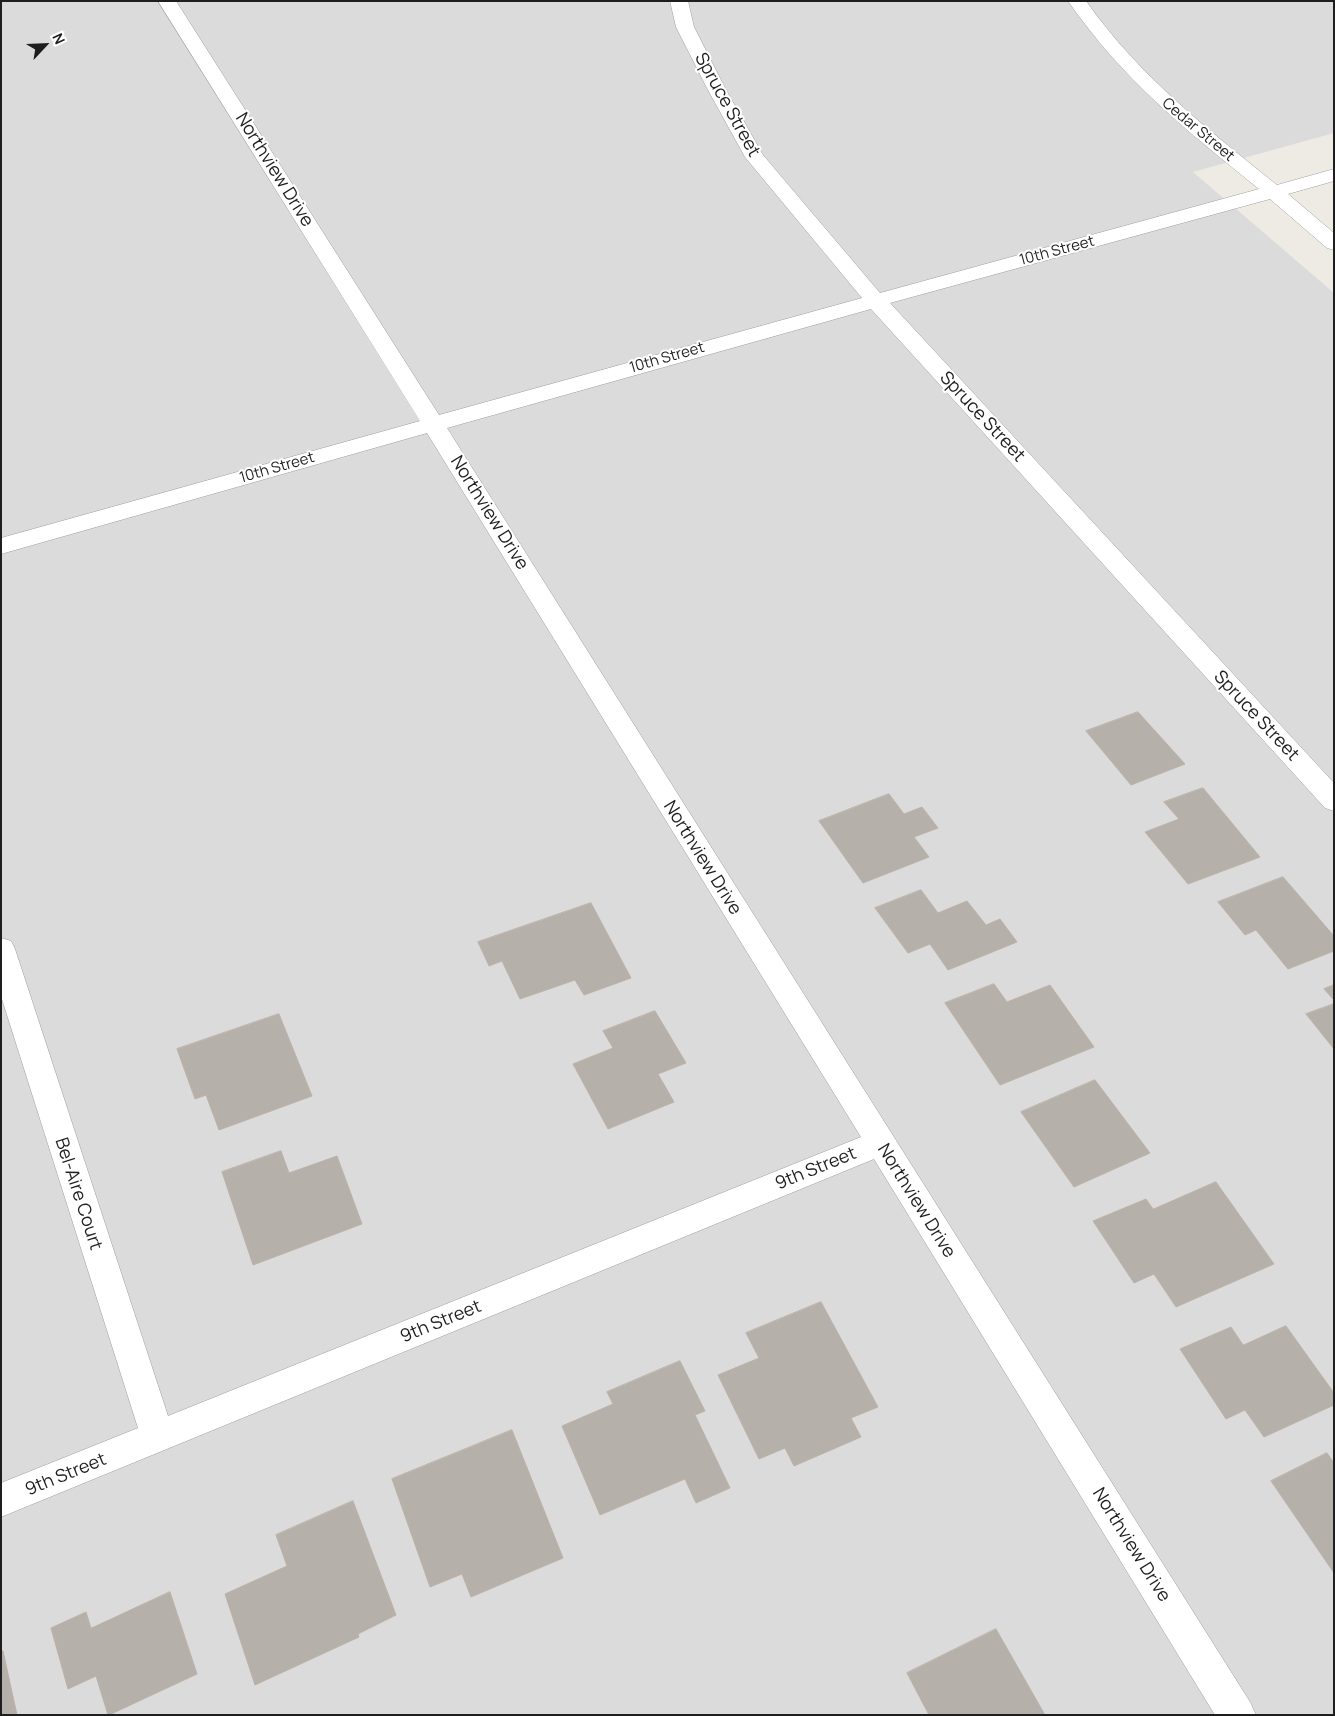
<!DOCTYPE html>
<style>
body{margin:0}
#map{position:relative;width:1335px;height:1716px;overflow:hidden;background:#eeebe5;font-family:Manrope,sans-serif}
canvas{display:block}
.frame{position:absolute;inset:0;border:2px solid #1e1e1e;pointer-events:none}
.north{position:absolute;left:20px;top:20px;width:50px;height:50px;-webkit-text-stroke:4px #fff;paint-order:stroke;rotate:65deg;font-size:14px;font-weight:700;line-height:20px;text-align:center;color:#1e1e1e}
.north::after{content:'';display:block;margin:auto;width:18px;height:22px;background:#1e1e1e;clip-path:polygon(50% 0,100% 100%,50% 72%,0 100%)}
</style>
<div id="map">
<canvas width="1335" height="1716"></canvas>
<div class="frame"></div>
<div class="north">N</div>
</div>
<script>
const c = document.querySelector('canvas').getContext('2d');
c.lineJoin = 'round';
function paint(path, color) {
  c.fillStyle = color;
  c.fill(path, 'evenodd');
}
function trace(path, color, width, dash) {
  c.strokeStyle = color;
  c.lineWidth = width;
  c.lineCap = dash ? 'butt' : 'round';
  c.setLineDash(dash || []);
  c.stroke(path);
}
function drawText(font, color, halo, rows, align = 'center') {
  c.font = font + ' Manrope,sans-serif';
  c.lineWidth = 4;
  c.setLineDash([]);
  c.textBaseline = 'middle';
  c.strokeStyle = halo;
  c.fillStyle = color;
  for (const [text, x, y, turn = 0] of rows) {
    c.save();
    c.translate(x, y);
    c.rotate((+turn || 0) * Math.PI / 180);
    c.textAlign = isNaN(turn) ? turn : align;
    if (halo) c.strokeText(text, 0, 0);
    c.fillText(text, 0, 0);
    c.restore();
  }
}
paint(new Path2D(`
 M1,1H1334V133L1193,172L1334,293V1715H1Z`), '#dcdbdb');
const building = new Path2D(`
 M1138,712L1185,764L1131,785L1086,731Z
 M1203,788L1260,857L1188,884L1145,832L1179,819L1164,802Z
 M889,794L904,814L922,807L938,828L914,837L929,857L863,883L819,821Z
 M1283,877L1334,936V951L1288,969L1256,930L1245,935L1218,902Z
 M921,890L938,913L967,901L986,925L1000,919L1017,942L948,970L930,944L908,953L875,908Z
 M591,903L631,978L584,995L575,980L520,999L502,961L489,966L478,942Z
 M994,984L1007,1002L1050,985L1094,1047L1000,1085L945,1003Z
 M1334,985V1000L1324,989Z
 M1334,1004V1049L1306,1014Z
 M655,1011L686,1063L658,1074L674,1102L608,1129L573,1064L613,1048L603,1031Z
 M279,1014L312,1096L219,1130L206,1095L195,1099L177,1049Z
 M1095,1080L1150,1153L1074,1187L1021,1112Z
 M281,1151L289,1173L337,1156L362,1224L253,1265L222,1172Z
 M1216,1182L1274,1264L1176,1307L1154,1274L1134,1283L1093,1221L1146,1199L1153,1209Z
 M821,1302L878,1407L851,1418L861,1437L794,1466L785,1448L759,1459L718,1375L759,1358L746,1333Z
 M1286,1326L1334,1393V1405L1264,1437L1245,1410L1226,1419L1180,1349L1231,1327L1243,1345Z
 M680,1361L705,1411L695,1415L730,1488L696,1503L685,1479L600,1515L562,1426L613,1404L607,1392Z
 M512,1430L563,1558L471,1597L462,1574L430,1587L392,1479Z
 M1327,1453L1334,1463V1573L1271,1481Z
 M353,1501L396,1615L358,1634L359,1637L255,1685L225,1594L287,1566L276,1535Z
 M170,1592L197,1674L109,1715H108L96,1676L68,1689L51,1628L86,1612L91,1628Z
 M996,1629L1045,1715H929L907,1673Z
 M1,1651H3L17,1715H1Z`);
paint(building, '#b6b0ab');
trace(building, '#bdb2a9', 1);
const minor = new Path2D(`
 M158,1H176L439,415L862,298L745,157L708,90L676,27L670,1H688L694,27L726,90L763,155L880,293L1259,189C1186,130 1123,80 1068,1H1086C1138,75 1207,129 1277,185L1334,169V181L1288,194L1334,233V250L1327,248L1270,199L890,303L1334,783V811L1325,808L871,309L447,428L1250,1702L1256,1715H1215L874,1159L1,1517V1483L138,1428L1,996V938L11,941L15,949L168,1416L861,1137L427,433L1,554V538L420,421Z`);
trace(minor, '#9f9f9f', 1);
paint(minor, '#fff');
drawText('15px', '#1e1e1e', '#fff', [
 ["Cedar Street",1198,130,40],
 ["10th Street",1057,251,-15],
 ["10th Street",667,358,-16],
 ["10th Street",277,468,-16]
]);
drawText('18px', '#1e1e1e', '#fff', [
 ["Spruce Street",727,105,61],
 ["Northview Drive",274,170,58],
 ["Spruce Street",982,417,47],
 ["Northview Drive",489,513,58],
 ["Spruce Street",1256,716,47],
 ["Northview Drive",702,858,58],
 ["9th Street",816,1169,-22],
 ["Bel-Aire Court",78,1194,72],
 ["Northview Drive",916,1201,58],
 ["9th Street",441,1322,-22],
 ["9th Street",66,1475,-22],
 ["Northview Drive",1131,1545,58]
]);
</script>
